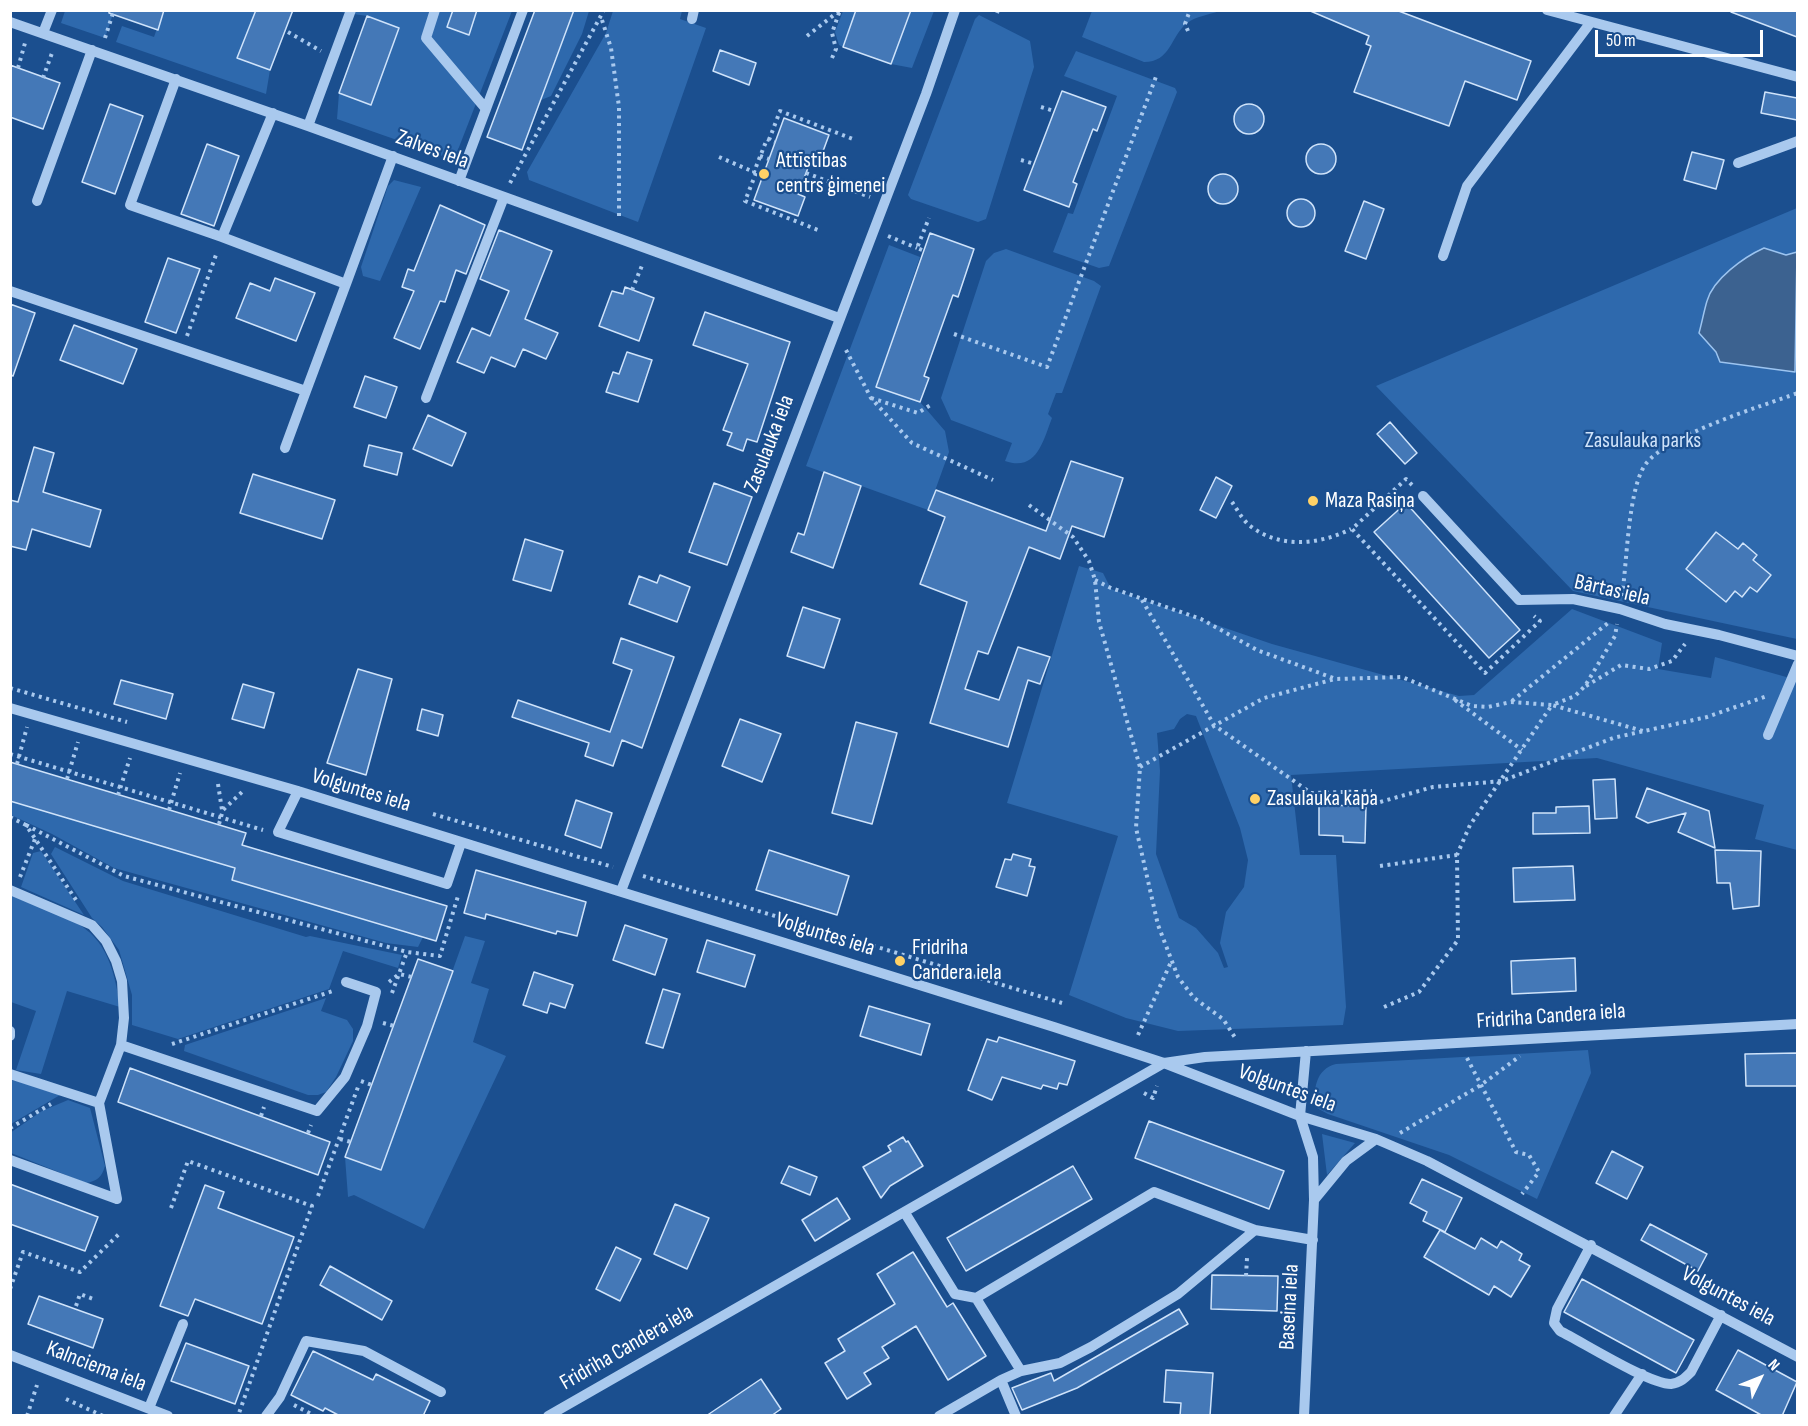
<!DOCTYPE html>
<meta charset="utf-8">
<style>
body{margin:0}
#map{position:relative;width:1808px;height:1426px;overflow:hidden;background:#1b4f8f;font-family:"Sofia Sans Condensed",sans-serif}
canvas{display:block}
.frame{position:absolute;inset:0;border:12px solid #fff;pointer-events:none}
.north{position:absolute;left:1730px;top:1348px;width:60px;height:60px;-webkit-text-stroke:4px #1b4f8f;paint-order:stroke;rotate:47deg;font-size:16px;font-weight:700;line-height:24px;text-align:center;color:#fff}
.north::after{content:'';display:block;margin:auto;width:21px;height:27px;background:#fff;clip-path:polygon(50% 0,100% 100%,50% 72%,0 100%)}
.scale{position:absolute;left:1595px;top:30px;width:168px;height:27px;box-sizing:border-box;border:3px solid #fff;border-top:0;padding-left:8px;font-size:18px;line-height:21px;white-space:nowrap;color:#fff;-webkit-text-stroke:4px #1b4f8f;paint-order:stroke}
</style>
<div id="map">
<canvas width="1808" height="1426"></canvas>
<div class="frame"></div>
<div class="north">N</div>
<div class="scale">50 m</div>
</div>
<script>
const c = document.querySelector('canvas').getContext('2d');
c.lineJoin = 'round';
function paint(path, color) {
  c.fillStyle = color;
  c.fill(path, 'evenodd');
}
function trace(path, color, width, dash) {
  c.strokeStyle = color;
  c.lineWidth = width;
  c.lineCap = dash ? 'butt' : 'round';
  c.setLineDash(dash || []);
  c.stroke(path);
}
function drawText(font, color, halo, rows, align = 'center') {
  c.font = font + ' "Sofia Sans Condensed",sans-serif';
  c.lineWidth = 4.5;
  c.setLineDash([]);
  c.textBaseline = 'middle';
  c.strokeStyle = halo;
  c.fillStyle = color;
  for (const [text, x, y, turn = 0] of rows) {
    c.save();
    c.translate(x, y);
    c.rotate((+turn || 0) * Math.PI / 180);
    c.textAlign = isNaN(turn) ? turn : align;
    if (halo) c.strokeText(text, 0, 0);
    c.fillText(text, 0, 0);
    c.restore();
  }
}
paint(new Path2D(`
 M65,11H114L105,38L61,23Z
 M163,11H256L270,70L266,94L116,42L122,26L154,37Z
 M334,11H512L454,160L337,119L339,93L371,105L399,28L367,16Z
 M574,11H589L582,34L551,96L541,100Z
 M613,11H682L680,19L706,28L638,222L529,180L527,172L606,33Z
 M843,11H856L843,47L839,45L835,32Z
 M911,11H934L912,68L891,64Z
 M1092,11V10L1219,11C1209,15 1196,16 1187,23C1170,37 1171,62 1144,62L1082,37Z
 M979,15L1030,41L1034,67L986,219L978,222L911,199L908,195L975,19Z
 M1076,51L1175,88L1177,92L1109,266L1099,268L1053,252L1068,213L1073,214L1117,96L1064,76Z
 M394,180L421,187L380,281L363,276L361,267L388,186Z
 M1797,208V639L1573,591L1376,386Z
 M889,245L920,257L876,387L920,402L945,431L949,452L928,510L806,466Z
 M1006,249L1094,281L1101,286L1062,393H1056L1048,414L1052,418C1043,441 1037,472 1005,461L1012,443L951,420L941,398L986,261L994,253Z
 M1079,566L1103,573L1111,589L1272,644L1459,696L1474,695L1572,609L1662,643L1658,669L1711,678L1715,657L1797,680V850L1755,839L1764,805L1597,758L1291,775L1300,855H1336L1346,1007L1343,1025L1178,1031L1126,1018L1069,995L1118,836L1007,803ZM1187,714L1196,716L1240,828L1248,860L1244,887L1226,912L1220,943L1228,967L1224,968L1218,953L1196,928L1179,918L1156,854L1160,771L1157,733L1174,729L1180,719Z
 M11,801L235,868L232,880L423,937L418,947L386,943L114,868L52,834L11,815Z
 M55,847L123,881L306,937L310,936L402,955L398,968L343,951L329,989L178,1039L132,1025V995L119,950L102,927L92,918L51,854Z
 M41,851L84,915L21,887L33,853Z
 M11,895C80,923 109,924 120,1007L67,991L41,1074L16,1070L36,1011L11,1002Z
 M465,936L485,941L471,983L489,989L473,1042L506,1056L424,1229L354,1195L348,1197L345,1157L381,1170Z
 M326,998L321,1011L347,1020L353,1029V1041L336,1077L326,1092L318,1095H308L184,1051L185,1045Z
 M1588,1050L1591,1073L1537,1199L1449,1155L1328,1114L1317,1108C1312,1090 1316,1069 1336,1064Z
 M12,1080L18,1081L60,1095L11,1124Z
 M68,1100L90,1108L105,1166C102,1177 97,1181 86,1183L11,1153L10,1133L42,1111Z
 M1322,1134L1355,1143L1327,1175Z`), '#2e69ad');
const water = new Path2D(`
 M1764,248L1786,255L1797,252L1795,372L1720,362L1716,352L1699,333C1702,322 1704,311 1707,301C1713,279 1744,257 1764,248Z`);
paint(water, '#3c6290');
trace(water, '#9cc4f0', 1.5);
const building = new Path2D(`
 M109,10H164L158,30L109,13Z
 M256,10H293L270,70L237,58Z
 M453,10H477L469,35L447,27Z
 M535,10H574L522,150L487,137Z
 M856,10H911L891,64L843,47Z
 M1308,10H1396L1531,61L1517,100L1465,81L1449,126L1354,92L1371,46L1366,44L1369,36Z
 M1732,10H1797V37L1731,12Z
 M367,16L399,28L371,105L339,93Z
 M720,50L756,63L749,85L713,71Z
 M10,65L60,83L43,129L10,117Z
 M1062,91L1106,107L1097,131L1093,129L1073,182L1077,184L1069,207L1024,190Z
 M1765,92L1797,98V120L1761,113Z
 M110,104L143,116L115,194L82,182Z
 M1234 119a15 15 0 1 1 30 0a15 15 0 1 1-30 0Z
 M784,118L829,135L822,154L814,152L798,194L805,197L798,216L754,200Z
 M207,144L239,156L214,226L181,214Z
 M1306 159a15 15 0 1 1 30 0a15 15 0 1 1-30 0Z
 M1692,152L1724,160L1716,189L1684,180Z
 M1208 189a15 15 0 1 1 30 0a15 15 0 1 1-30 0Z
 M1287 213a14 14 0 1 1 28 0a14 14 0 1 1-28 0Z
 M1364,201L1384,209L1366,259L1345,251Z
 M440,205L485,225L466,274L456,270L445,302L440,301L420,349L394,338L414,291L402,287L408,269L414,271Z
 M499,230L552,251L525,319L558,333L546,359L523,349L515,367L491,357L484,373L457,362L472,328L490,336L509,291L480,279Z
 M930,233L974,249L958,297L953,295L924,376L929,378L920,402L876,387Z
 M168,258L200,269L176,333L145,322Z
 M275,278L315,293L296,341L236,318L250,283L270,291Z
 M625,287L654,298L639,341L599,326L612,291L623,294Z
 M10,304L35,313L13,376L10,375Z
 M705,312L790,342L757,442L747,439L743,451L727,445L732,433L723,430L748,364L693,345Z
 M74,325L137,349L123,384L60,360Z
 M627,352L652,360L638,402L606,392L613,372L619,374Z
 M365,376L397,387L386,418L354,407Z
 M428,415L466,433L452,466L413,449Z
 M1390,422L1417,453L1405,464L1377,434Z
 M369,445L402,453L397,475L364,466Z
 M34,447L54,453L43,492L101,510L90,547L32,529L26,550L10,546V500L18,502Z
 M1071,461L1123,478L1104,537L1072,526L1060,559L1029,547L988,654L978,651L965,689L999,700L1018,647L1050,657L1040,684L1028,680L1008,747L930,723L967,602L920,584L945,517L928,510L936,490L1046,531Z
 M824,472L861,486L833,568L791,552L798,533L804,535Z
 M253,474L335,500L322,539L240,513Z
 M1216,477L1232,486L1216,518L1200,510Z
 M714,483L752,497L727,565L689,552Z
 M1406,503L1520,630L1489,658L1374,532Z
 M1716,532L1738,549L1743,543L1757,555L1753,560L1771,575L1757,592L1750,587L1742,597L1735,591L1726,602L1686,569Z
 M525,539L563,551L551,591L513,580Z
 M660,575L690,587L677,622L629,604L639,576L657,583Z
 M803,607L840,619L824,668L787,656Z
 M621,638L674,657L642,748L622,740L613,766L585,756L589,743L512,717L518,700L610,732L632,670L613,663Z
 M358,669L392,679L366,775L327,763Z
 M121,680L173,694L166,719L114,704Z
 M243,684L274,693L264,728L232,719Z
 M422,709L443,715L438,736L417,730Z
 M740,719L781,734L762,782L722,766Z
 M856,722L897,733L872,824L832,813Z
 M10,762L246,833L242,845L447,906L436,941L232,880L235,868L10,801Z
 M1615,779L1617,818L1595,819L1593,780Z
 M1647,788L1709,811L1715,848L1678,832L1686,813L1648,823L1636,817Z
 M576,800L612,813L601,848L565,835Z
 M1319,805L1366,806L1365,843L1343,842V836L1319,835Z
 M1589,806L1590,833L1533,834V813H1556V807Z
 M769,850L849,876L837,915L756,890Z
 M1715,850L1761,851L1759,906L1733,909L1730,883H1717Z
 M1013,854L1031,859L1029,866L1035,867L1027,896L996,887L1005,859L1011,860Z
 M1573,866L1575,900L1514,902L1513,868Z
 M476,870L586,902L577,936L557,931L556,934L486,914L485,919L464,913Z
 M625,925L667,939L655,975L613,960Z
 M707,940L755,955L745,987L697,972Z
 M1575,958L1576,991L1512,994L1511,961Z
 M418,959L453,971L381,1170L345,1157Z
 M534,972L573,985L565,1008L550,1003L547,1013L523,1005Z
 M663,989L680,994L663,1048L646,1043Z
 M869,1006L930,1024L921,1055L860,1036Z
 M999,1037L1075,1061L1067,1085L1059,1083L1057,1089L1043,1085L1041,1089L1002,1077L992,1100L968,1090L987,1039L997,1042Z
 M1797,1053V1086H1746L1745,1054Z
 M130,1068L330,1142L318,1175L118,1102Z
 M1149,1121L1284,1171L1269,1209L1135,1158Z
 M903,1137L906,1142L908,1141L923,1166L890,1186L881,1198L863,1167L891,1151L888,1146Z
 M1612,1151L1643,1167L1627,1199L1596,1183Z
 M789,1166L817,1177L810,1195L781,1183Z
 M1073,1166L1092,1199L966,1271L947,1238Z
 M1422,1179L1462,1198L1445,1232L1423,1221L1427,1212L1410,1203Z
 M10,1184L98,1217L85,1251L10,1224Z
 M205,1185L224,1192L218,1208L294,1237L262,1324L195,1299L188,1316L160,1306Z
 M837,1198L850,1219L815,1241L802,1220Z
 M675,1204L709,1218L687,1269L654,1254Z
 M1650,1224L1707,1254L1698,1271L1641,1240Z
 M1440,1230L1475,1249L1481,1238L1497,1248L1501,1241L1522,1254L1519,1260L1530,1266L1511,1297L1494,1286L1489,1295L1424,1257Z
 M616,1247L641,1259L620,1301L596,1289Z
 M913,1252L947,1307L953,1303L986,1356L948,1380L916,1326L882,1347L889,1358L864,1373L871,1384L847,1399L825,1363L845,1351L838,1339L895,1304L877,1274Z
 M330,1266L392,1301L382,1320L320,1285Z
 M1212,1275L1278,1276L1277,1311L1211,1309Z
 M1582,1279L1694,1340L1676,1373L1564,1312Z
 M39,1296L103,1319L93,1348L28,1324Z
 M1179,1309L1188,1324L1077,1388L1022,1410L1012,1388L1051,1373L1054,1381Z
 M186,1343L249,1366L235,1404L171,1381Z
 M1738,1350L1797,1382L1782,1416H1763L1716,1390Z
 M313,1351L373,1380L376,1374L430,1401L423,1416H340L325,1408L323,1411L291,1395Z
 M1166,1370L1213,1373L1210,1416H1180L1181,1403L1164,1402Z
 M761,1379L781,1409L771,1416H706Z`);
paint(building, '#4478b7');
trace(building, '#cfe3fa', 1.5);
trace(new Path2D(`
 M997,13L998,10
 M602,20L611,48L619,107V219
 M1188,31L1185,24L1190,10
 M288,32L321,51
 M807,36L839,11
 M105,38L114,10
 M832,58L836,49L832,33L840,10
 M18,68L25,43
 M43,78L52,53
 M1041,107L1054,111
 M769,140L780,111L853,139
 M760,156L769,159
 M719,157L754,172
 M1021,160L1035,164
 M756,173L745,201L818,230
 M806,173L870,197
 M763,175L754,172L767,139L775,142
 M510,183L604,10
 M888,236L917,248
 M922,250L917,248L929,218
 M632,290L643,263
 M954,334L1047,367L1157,74
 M187,336L217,252
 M846,350L871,398L912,443L993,480
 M871,398L918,413L932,404
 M1412,485L1406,479L1352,529L1485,673L1540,621L1534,616
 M1232,502C1237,509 1242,519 1249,525C1279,549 1319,545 1351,529
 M1029,505L1073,537L1089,561L1095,580L1099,622L1140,767L1136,828L1158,925L1178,977L1194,998L1223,1019L1236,1039
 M1095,580L1111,588L1201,619L1257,650L1336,679L1402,677L1472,706L1488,707L1511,702L1552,705L1575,696L1585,686L1615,636L1617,624
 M1622,596C1627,563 1628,490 1645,465C1666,435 1762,406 1798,393
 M1142,600L1214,725L1311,793L1372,791
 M1586,686L1621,665L1649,669L1672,661L1685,644
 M10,688L127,722
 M1455,700L1522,750
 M1512,701L1608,623
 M10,754L263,830
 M17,764L27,727
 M1140,767L1264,698L1335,679
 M67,779L78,742
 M218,784L222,810
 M118,795L130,758
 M1373,804L1433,787L1502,781L1613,738L1707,717L1767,696
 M169,810L180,773
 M433,814L613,867
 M10,817L26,825L76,900
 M219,824L223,810L242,792
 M26,825L124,876L407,952
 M1380,866L1457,855
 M643,876L1062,1003
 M20,877L35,839
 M389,982L399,974L412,977
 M392,993L407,952L440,956L458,896
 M1384,1007L1419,992L1458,940L1457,855L1470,825L1552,705L1643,731
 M383,1023L394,1026
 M1138,1035L1171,962
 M172,1044L333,991
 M1467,1058L1516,1152L1529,1155L1539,1172L1522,1194
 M361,1081L372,1085
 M1144,1093L1153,1098L1157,1086
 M261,1116L264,1107
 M10,1128L51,1104
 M308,1133L311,1125
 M1400,1133L1481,1085L1520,1056
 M340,1139L351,1142
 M318,1196L358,1087
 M171,1208L188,1161L312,1206L238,1416
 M1246,1276L1247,1258
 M10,1289L23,1252L80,1272L121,1232
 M76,1306L80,1294L96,1300
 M66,1399L103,1416
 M294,1405L315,1416
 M27,1416L37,1385`), '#a9c9ee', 4, [3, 4.5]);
trace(new Path2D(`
 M435,10L426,38L486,109
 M1547,10L1798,77
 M692,19L694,10
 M10,22L308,126L839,318
 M43,33L52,10
 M176,79L130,205L222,237
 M308,126L351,10
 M1738,163L1798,141
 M459,181L523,10
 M37,201L92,50
 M1443,256L1467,186L1591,22
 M346,284L393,156
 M10,291L306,391L346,284L222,237L273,113
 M426,398L504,197
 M285,448L306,391
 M1423,496L1519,600L1573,599L1620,609L1665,624L1719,635L1798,656
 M10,708L298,791L1054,1027L1164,1063L1300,1116L1376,1139L1427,1161L1798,1357
 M1768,735L1798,664
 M298,791L278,832L447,884L461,843
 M10,890L92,925L106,941L116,961L122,981L124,1018L121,1045L99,1103L117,1199
 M621,891L926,94L955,10
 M10,1031V1036
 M121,1045L317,1111L345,1077L367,1026L376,992L346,982
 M10,1074L99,1103
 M10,1160L117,1199
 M1314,1200L1346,1161L1376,1139
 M905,1213L955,1294L976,1298L1154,1192L1255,1230
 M1591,1245L1557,1309L1554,1323L1560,1331C1584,1343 1649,1384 1671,1384C1680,1383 1685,1378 1691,1372L1721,1315
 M976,1298L1021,1371
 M10,1355L168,1416
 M1001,1380L1016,1416
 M149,1408L183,1324
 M266,1416L280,1397L306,1341L364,1351L441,1392
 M548,1416L1164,1063L1205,1057L1798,1024
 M939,1416L1001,1380L1021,1371L1060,1363L1091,1347L1178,1294L1255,1230L1313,1240
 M1304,1416L1314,1200L1313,1157L1300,1116L1306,1051
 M1614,1416L1642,1374`), '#a9c9ee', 10);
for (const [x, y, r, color] of [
 [764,174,6,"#ffd166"],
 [1313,501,6,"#ffd166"],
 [1255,799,6,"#ffd166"],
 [900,961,6,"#ffd166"]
]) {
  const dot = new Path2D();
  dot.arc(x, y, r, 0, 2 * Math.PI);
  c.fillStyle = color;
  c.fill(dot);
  trace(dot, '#1b4f8f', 2);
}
drawText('22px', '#fff', '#1b4f8f', [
 ["Zalves iela",432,150,20],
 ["Zasulauka iela",770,444,-69],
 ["Bārtas iela",1612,591,13],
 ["Volguntes iela",361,791,17],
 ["Volguntes iela",825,935,17],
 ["Fridriha Candera iela",1551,1017,-4],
 ["Volguntes iela",1287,1089,20],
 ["Volguntes iela",1728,1297,28],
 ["Baseina iela",1290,1307,-87],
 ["Fridriha Candera iela",627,1348,-30],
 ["Kalnciema iela",96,1367,21]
]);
drawText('22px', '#fff', '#1b4f8f', [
 ["Attīstības",776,161],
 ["centrs ģimenei",776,186],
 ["Maza Rasiņa",1325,501],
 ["Zasulauka kāpa",1267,799],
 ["Fridriha",912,948],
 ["Candera iela",912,973]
], 'left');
drawText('22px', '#cfe3fa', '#1b4f8f', [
 ["Zasulauka parks",1643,441]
]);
</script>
